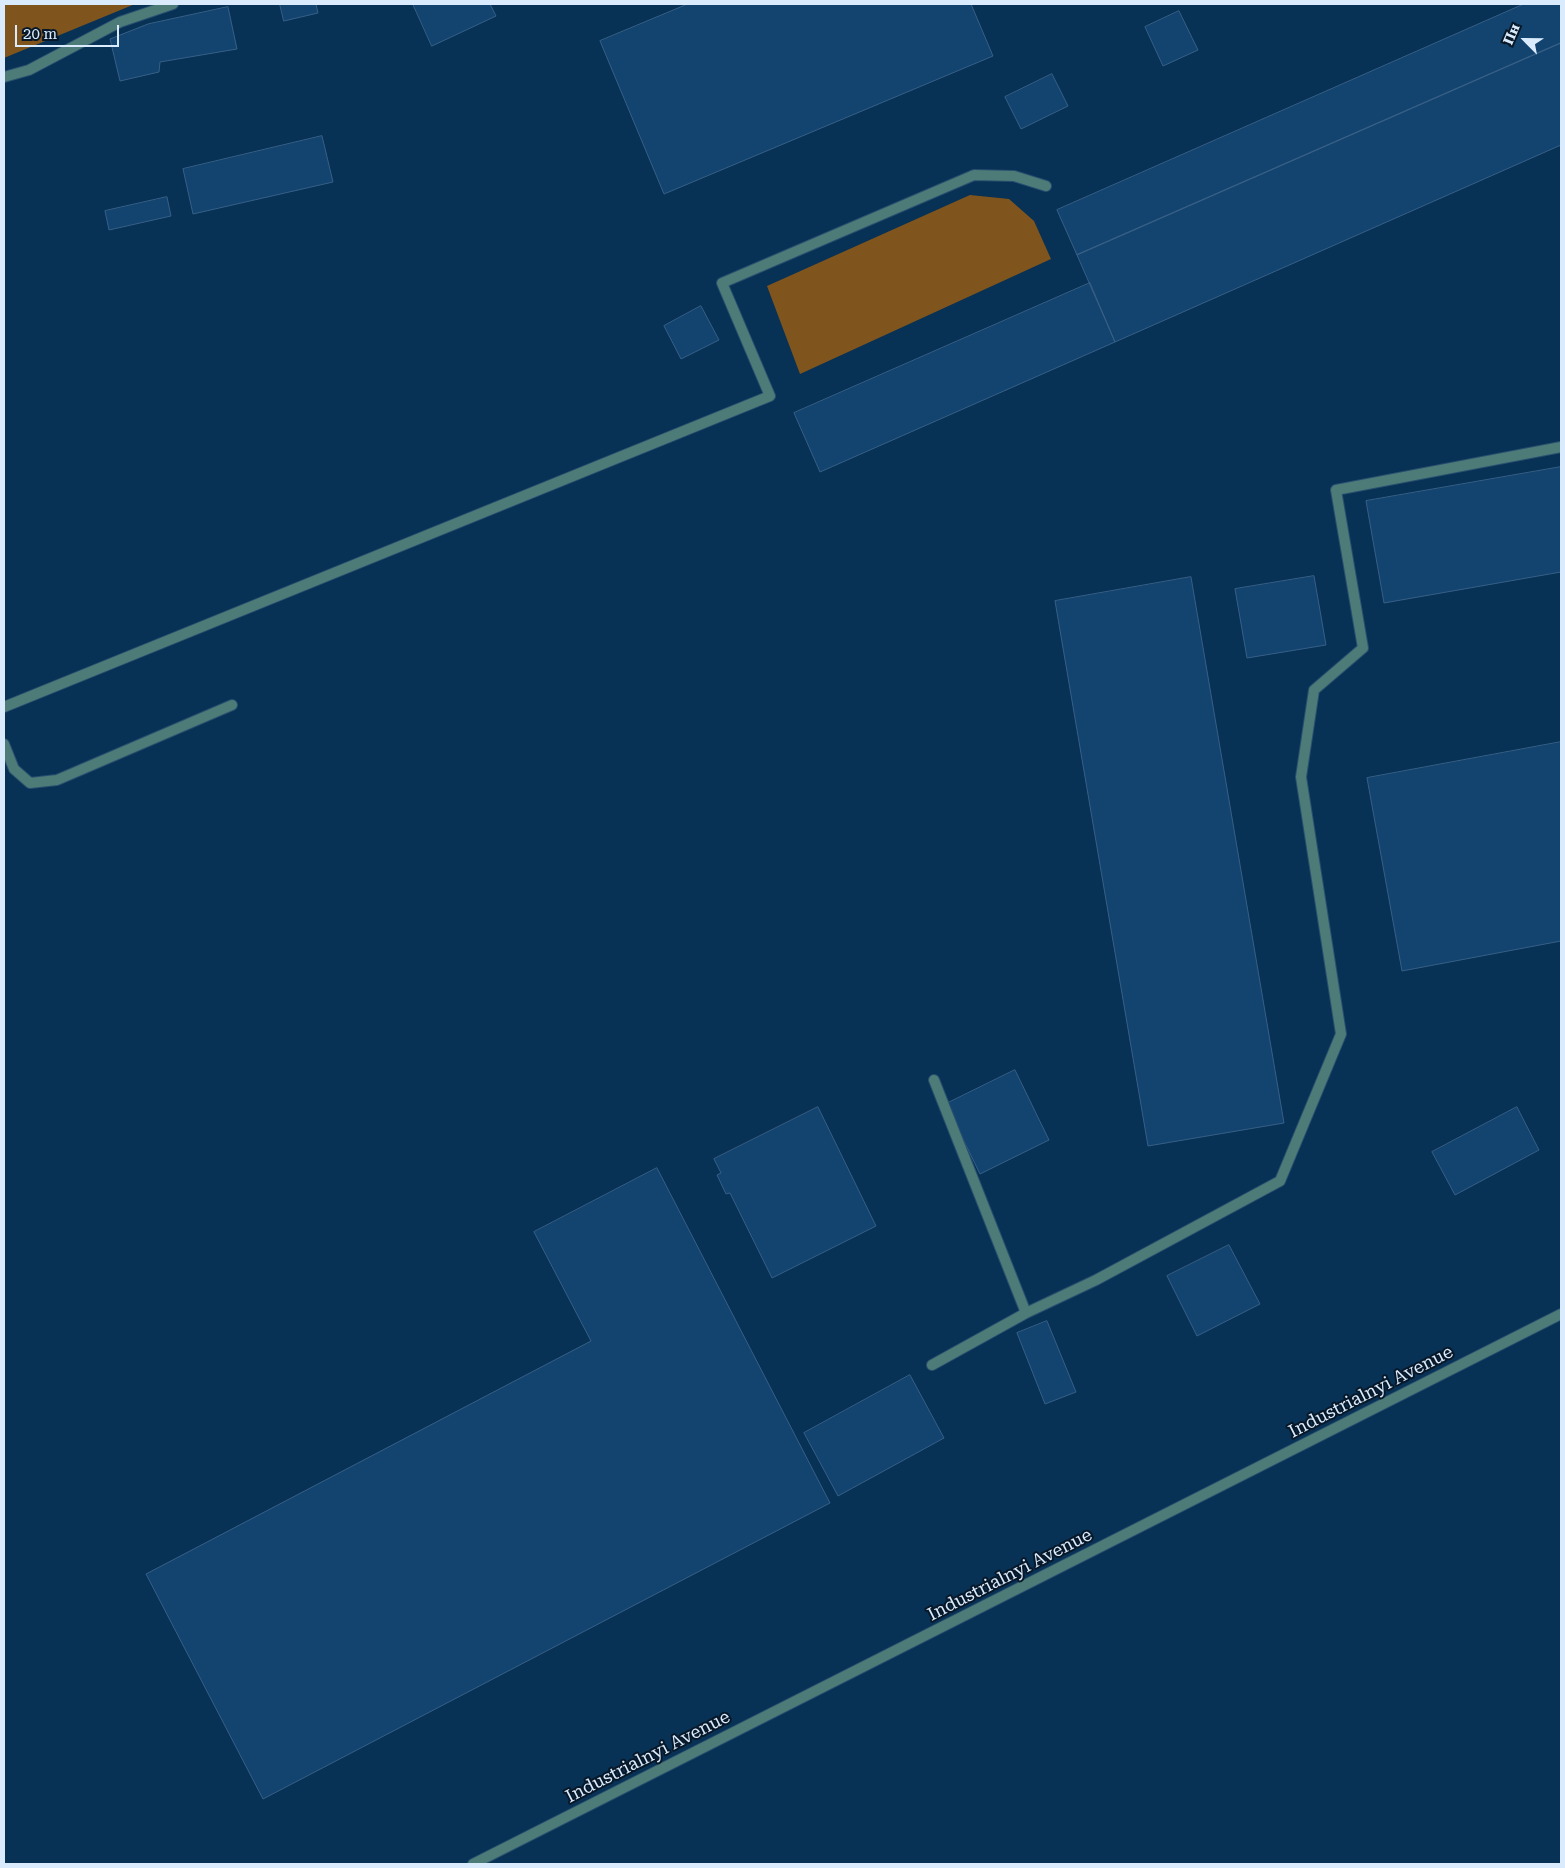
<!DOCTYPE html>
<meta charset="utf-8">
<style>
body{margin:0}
#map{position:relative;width:1565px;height:1868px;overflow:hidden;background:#073155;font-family:"Roboto Serif",serif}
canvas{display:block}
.frame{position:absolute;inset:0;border:5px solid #d9ebfd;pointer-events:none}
.north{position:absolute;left:1500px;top:15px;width:50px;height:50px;-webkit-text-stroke:4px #081828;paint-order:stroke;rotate:293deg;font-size:14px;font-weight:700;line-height:20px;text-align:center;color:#d9ebfd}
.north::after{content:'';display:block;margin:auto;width:18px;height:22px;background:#d9ebfd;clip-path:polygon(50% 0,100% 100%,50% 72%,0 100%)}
.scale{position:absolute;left:15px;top:25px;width:104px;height:22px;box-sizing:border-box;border:2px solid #d9ebfd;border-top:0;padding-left:6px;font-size:15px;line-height:18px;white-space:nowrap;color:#d9ebfd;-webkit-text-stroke:4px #081828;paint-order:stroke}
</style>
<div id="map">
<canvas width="1565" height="1868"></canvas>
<div class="frame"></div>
<div class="north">Пн</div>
<div class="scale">20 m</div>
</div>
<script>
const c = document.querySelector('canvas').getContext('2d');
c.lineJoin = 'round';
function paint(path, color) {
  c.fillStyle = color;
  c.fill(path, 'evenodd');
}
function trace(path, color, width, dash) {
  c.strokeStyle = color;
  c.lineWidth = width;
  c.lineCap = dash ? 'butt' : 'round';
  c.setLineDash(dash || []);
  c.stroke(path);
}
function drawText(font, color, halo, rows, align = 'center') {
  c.font = font + ' "Roboto Serif",serif';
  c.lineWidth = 4;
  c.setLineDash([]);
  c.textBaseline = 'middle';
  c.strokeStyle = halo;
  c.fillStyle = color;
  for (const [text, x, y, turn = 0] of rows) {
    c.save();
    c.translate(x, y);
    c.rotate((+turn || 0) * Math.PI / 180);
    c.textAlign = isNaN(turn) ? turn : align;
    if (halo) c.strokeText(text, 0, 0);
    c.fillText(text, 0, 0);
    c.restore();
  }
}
paint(new Path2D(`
 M4,4H135L4,58Z
 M970,195L1009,199L1034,221L1051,259L800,374L767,286Z`), '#80551d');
const building = new Path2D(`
 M280,4H316L318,13L284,21Z
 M413,4H490L496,16L432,46Z
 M688,4H971L993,56L664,194L600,41Z
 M1524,4H1561V43L1077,255L1057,210Z
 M228,7L237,49L160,62L159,72L120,81L110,39L148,24Z
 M1179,11L1198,50L1163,66L1145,27Z
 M1561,43V145L1115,342L1077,255Z
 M1052,74L1068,106L1021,129L1005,97Z
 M322,136L333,182L193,214L183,169Z
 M167,197L171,216L109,230L105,211Z
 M1090,283L1115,342L820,472L794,413Z
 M701,306L719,340L681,359L664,326Z
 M1561,467V572L1384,603L1366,501Z
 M1314,576L1326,645L1247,658L1235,589Z
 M1191,577L1284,1123L1148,1146L1055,601Z
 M1561,742V941L1402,971L1367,778Z
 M1015,1070L1049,1140L980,1174L946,1104Z
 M818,1107L876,1226L772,1278L730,1193L726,1194L717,1175L721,1173L714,1159Z
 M1517,1107L1539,1150L1455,1195L1432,1152Z
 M657,1168L830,1503L263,1799L146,1574L591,1341L534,1232Z
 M1229,1245L1260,1304L1197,1336L1167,1276Z
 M1047,1321L1076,1392L1045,1404L1017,1333Z
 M910,1375L944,1438L838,1496L804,1433Z`);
paint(building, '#134470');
trace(building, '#375f86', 1);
const service = new Path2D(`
 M4,77L29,70L120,22L173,4
 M4,707L770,396L722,283L974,175L1014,176L1046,186
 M4,744L14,769L30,783L57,780L232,705
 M934,1080L1026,1313
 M932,1365L1026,1313L1096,1280L1280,1181L1341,1034L1301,777L1314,690L1363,648L1336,490L1561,447`);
const tertiary = new Path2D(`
 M473,1864L1561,1314`);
trace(service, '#294f70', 12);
trace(tertiary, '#294f70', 12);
trace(service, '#4d7b77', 10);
trace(tertiary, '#4d7b77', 10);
drawText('18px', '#d9ebfd', '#081828', [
 ["Industrialnyi Avenue",1371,1392,-27],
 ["Industrialnyi Avenue",1010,1575,-27],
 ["Industrialnyi Avenue",648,1757,-27]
]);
</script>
